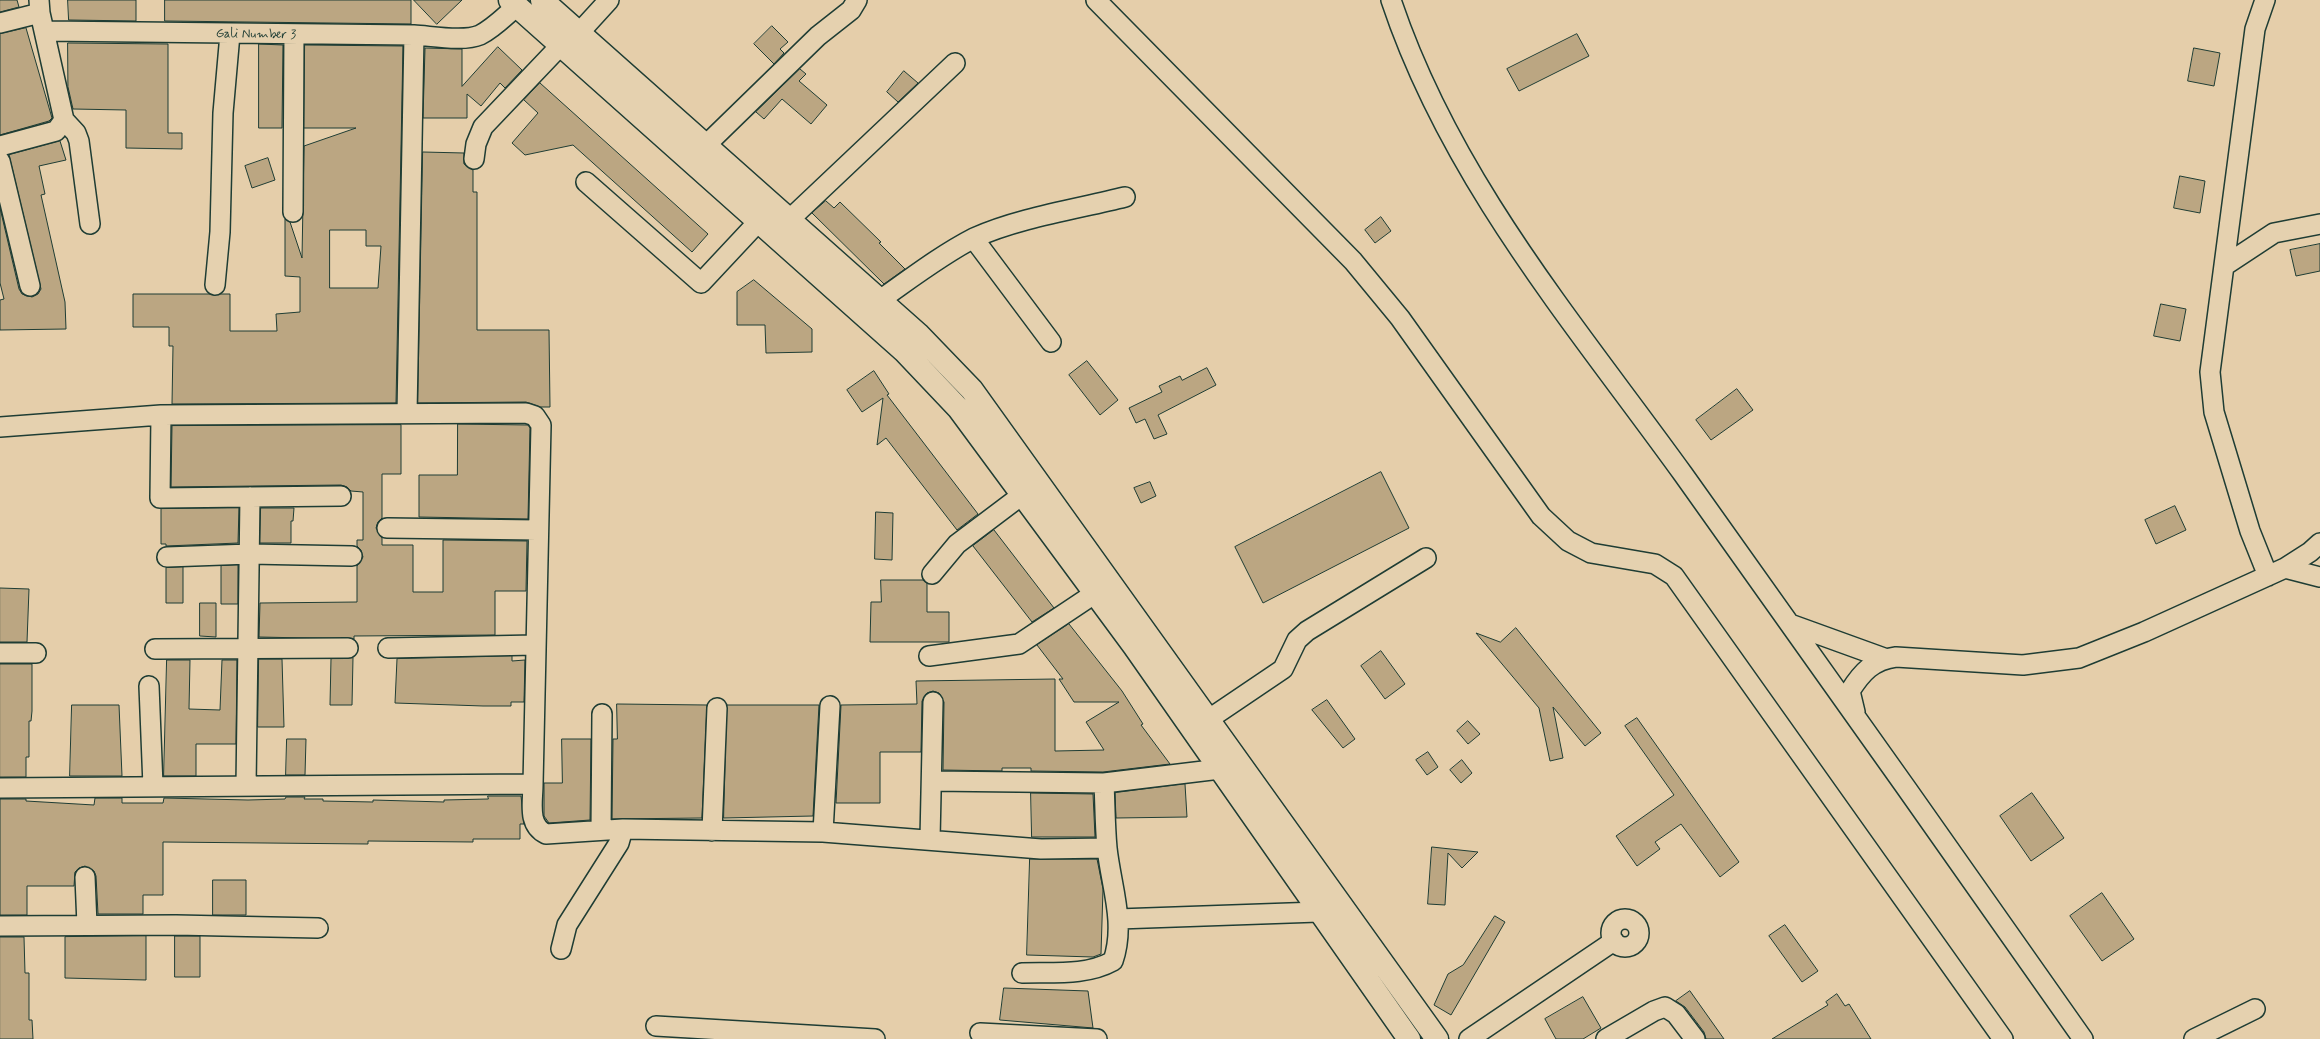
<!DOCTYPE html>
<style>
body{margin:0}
canvas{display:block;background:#e5ceaa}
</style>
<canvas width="2320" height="1039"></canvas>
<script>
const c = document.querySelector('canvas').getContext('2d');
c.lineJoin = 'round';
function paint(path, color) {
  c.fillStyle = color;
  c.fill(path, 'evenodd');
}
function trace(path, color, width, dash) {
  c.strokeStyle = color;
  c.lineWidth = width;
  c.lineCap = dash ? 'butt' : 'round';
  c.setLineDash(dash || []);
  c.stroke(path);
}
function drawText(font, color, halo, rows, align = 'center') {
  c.font = font + ' Mynerve,sans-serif';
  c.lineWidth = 4;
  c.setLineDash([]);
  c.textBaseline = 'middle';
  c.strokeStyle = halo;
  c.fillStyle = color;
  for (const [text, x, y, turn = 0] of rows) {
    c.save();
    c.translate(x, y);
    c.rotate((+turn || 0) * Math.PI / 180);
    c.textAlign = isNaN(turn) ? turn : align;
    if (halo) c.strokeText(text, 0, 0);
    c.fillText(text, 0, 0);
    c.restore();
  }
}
const building = new Path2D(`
 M0,0H17L19,7L0,12Z
 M68,0H136V21L69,20Z
 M165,0H411V24L165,21Z
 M414,0H462L437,24Z
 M772,26L788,42L780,49L784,53L774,64L754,44Z
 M26,28L52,118L49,121L0,135V34Z
 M1577,34L1589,56L1519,91L1507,69Z
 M68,43L168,44V133H182V149L126,148V110L73,109L68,87Z
 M259,44L283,45L282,128H259Z
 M305,45L403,46L396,403L172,404L173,346H169V327H133V294H230V331H277L276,314L300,312V277L285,276V219L290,222L302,258L304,146L356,128H304ZM330,230H366V246H381L378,288H330Z
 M498,47L522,70L505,88L500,83L481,106L467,94V118H423L425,48L462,49V86Z
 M2194,48L2220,53L2214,86L2188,81Z
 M800,69L806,74L799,81L827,105L811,124L782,99L764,119L756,112Z
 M904,71L918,83L898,102L887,92Z
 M540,83L708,234L692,252L573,145L525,155L512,143L538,113L524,100Z
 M60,141L66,160L39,166L45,194L41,195L65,302L66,329L0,330V300L4,299L0,283V208L19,289L22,294L32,297L38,294L41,289L9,155Z
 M423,152L464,153V164L473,170V192H477V330H549L550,407H540L526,402L418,403Z
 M268,158L275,180L252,188L245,166Z
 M2180,176L2205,181L2200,213L2174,208Z
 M826,201L834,208L840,202L881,242L879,243L905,269L884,284L812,213Z
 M1381,217L1391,231L1375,243L1365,230Z
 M2320,244V271L2296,276L2290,250Z
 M754,280L812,329V352L766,353L765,325H737V292Z
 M2161,304L2186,309L2180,341L2154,336Z
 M1087,361L1118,400L1100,415L1069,375Z
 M1207,368L1216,385L1158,415L1167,434L1154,439L1145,419L1136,423L1129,408L1162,392L1159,386L1180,376L1182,380Z
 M874,371L889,394L887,395L978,514L957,530L886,438L877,445L883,398L862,412L847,390Z
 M1737,389L1753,410L1711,440L1696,420Z
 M458,424L528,425L530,428L528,519L419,517V475H457Z
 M401,425V474H382V518L378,522L376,528L382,538V545H413V592H443V540L527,541L526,591H495V635L354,636V639L259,637L260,603L357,602V566L363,557L361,550L357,546V540H363V492L351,491L347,487L341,485L171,487L172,426Z
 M1381,472L1409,528L1263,603L1235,547Z
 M1150,482L1156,496L1141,503L1134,488Z
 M2175,506L2186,530L2156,544L2145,520Z
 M239,508L238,543L166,546V544H161V509Z
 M261,508H294L293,521H291V543H260Z
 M876,512L893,513L892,560L875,559Z
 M994,530L1054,608L1032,622L973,546Z
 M238,565V604H221V566Z
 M183,567V603H166V568Z
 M881,580H923L927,583V612H949V642H870L871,602H881Z
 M0,588L29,589L27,642H0Z
 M200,603H216V637L200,636Z
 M1069,624L1122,691L1143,724L1141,725L1170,764L1103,772L1031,771V768H1002V771L943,770L944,702L939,693L933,691L927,693L922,701L921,752H880V803H836L841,705L917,704L916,681L1055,679V751L1104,750L1086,722L1119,702H1074L1059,679H1063L1037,645Z
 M1516,628L1601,733L1585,746L1553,707L1563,758L1550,761L1539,708L1476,633L1500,642Z
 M1381,651L1405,684L1385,699L1361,666Z
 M512,656V661L525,660L524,702H511V706H483L395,703L397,659Z
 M353,658L352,705H330L331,659Z
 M259,659H282L284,727H258Z
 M167,660H190L189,709L220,710L222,660H237L236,744H196V776H164Z
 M0,664H32V711L31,721H29V757H26V777H0Z
 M1327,700L1355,739L1343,748L1312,710Z
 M617,704L707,705L702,818L612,819L613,739H617Z
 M72,705H119L122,776H70Z
 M727,705H819L813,816L724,818Z
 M1637,718L1739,862L1720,877L1681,824L1655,842L1660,849L1637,866L1616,836L1674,795L1625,726Z
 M1468,721L1480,734L1468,744L1457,731Z
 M287,739H306L305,775H286Z
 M562,739H591L590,820L549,823L544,816V783H562Z
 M1428,752L1438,767L1427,775L1416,760Z
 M1462,760L1472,773L1461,783L1450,770Z
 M1185,784L1187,817L1116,818L1115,793Z
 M1031,793L1093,794L1095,837H1032Z
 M2032,793L2064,838L2031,861L2000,816Z
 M488,796H521L524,824H520V839H473V842L368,841V844L163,842V895H143V914H98L96,876L94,871L85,866L79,868L75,872L74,886H27V915H0V799H26V801L94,805L95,798H122V803H163L164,798L248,800L285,799L286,797H305L304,799H323V801L373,802V800L444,802V800L488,799Z
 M1432,847L1478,852L1462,868L1448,853L1445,905L1428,904Z
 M1030,859H1097L1103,889L1101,954L1093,957L1027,955Z
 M213,880H246V915H213Z
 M2102,893L2134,939L2102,961L2070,916Z
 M1495,916L1505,922L1451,1015L1434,1005L1448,974L1463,965Z
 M1785,925L1818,971L1802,982L1769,936Z
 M146,936V980L65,978V937Z
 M175,936H200V977H175Z
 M0,937H24L25,973H29V1020H32L33,1039H0Z
 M1004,988L1088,991L1093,1028L1000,1020Z
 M1690,991L1724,1039H1706L1704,1032L1685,1007L1676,1001Z
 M1837,994L1845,1006L1849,1004L1871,1039H1772L1828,1005L1826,1002Z
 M1583,997L1601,1028L1583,1039H1556L1545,1019Z`);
paint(building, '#bba682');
trace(building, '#1f3d34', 1);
const minor = new Path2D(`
 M1096,0L1353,261L1400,318L1541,516L1568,541L1591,553L1655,564L1674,576L2003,1039
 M1391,0C1451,180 1574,323 1683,474C1818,662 1950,850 2083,1039
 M2265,0L2255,29L2210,372L2214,412L2250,531L2268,576
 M0,23L40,13
 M46,31L414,35C432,36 464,42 480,35C494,28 505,16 517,6
 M578,34L609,0
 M64,120L76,133L79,141L90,224
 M0,146L56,131L64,120L40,13L39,0
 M705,146L818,36L851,10L857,0
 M474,159L476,144L483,127L561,45
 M0,161L30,286
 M586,182L701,283L759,221
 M293,212L294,35
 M789,220L955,63
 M974,239L1051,342
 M2224,266L2274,233L2320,224
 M215,285L220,232L223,113L230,34
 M880,300C910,279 941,255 974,238C1018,218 1077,209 1125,197
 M407,413L414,35
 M161,415L160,498L341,496
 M0,427L161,415L526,413L535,416L541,425L533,784C533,802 527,825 546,834L623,829L823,832L1041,849L1107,848
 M387,528L537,530
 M167,557L250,554L352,556
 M2285,568L2320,577
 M932,574L957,544L1022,495
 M1790,624L1884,658
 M388,648L535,645
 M155,649L348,648
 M0,653H36
 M929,656L1019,644L1094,594
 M149,686L153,786
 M1855,712L1850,691C1862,672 1873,660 1896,657L2023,665L2079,658L2144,632L2285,568L2310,552L2320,543
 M1209,719L1283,669L1297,640L1307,631L1426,558
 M932,781L1104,783L1220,769L1232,764
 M246,786L250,497
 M0,788L533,784
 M601,830L602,714
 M712,831L717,708
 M823,832L830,706
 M930,839L933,702
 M85,877L87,925
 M1118,919L1318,912
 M1611 933a14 14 0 1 1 28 0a14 14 0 1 1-28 0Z
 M0,926L176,925L318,928
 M561,949L567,925L619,843L623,829
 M1022,973C1053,972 1086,976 1113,961C1126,923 1111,886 1107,848C1105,826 1105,804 1104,783
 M656,1026L875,1039
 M980,1033L1097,1039
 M1469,1039L1614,941
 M1606,1039L1654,1011L1665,1007L1676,1014L1695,1039
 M2194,1039L2255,1009`);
const major = new Path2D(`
 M510,0L904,351L959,409L1134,646L1409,1039
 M542,0L918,334L972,390L1437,1039`);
trace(minor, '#1f3d34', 22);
trace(major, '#1f3d34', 25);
trace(minor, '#e5d1af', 19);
trace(major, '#e5d1af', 22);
drawText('13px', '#1f3d34', '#e5d1af', [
 ["Gali Number 3",256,35,1]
]);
</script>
